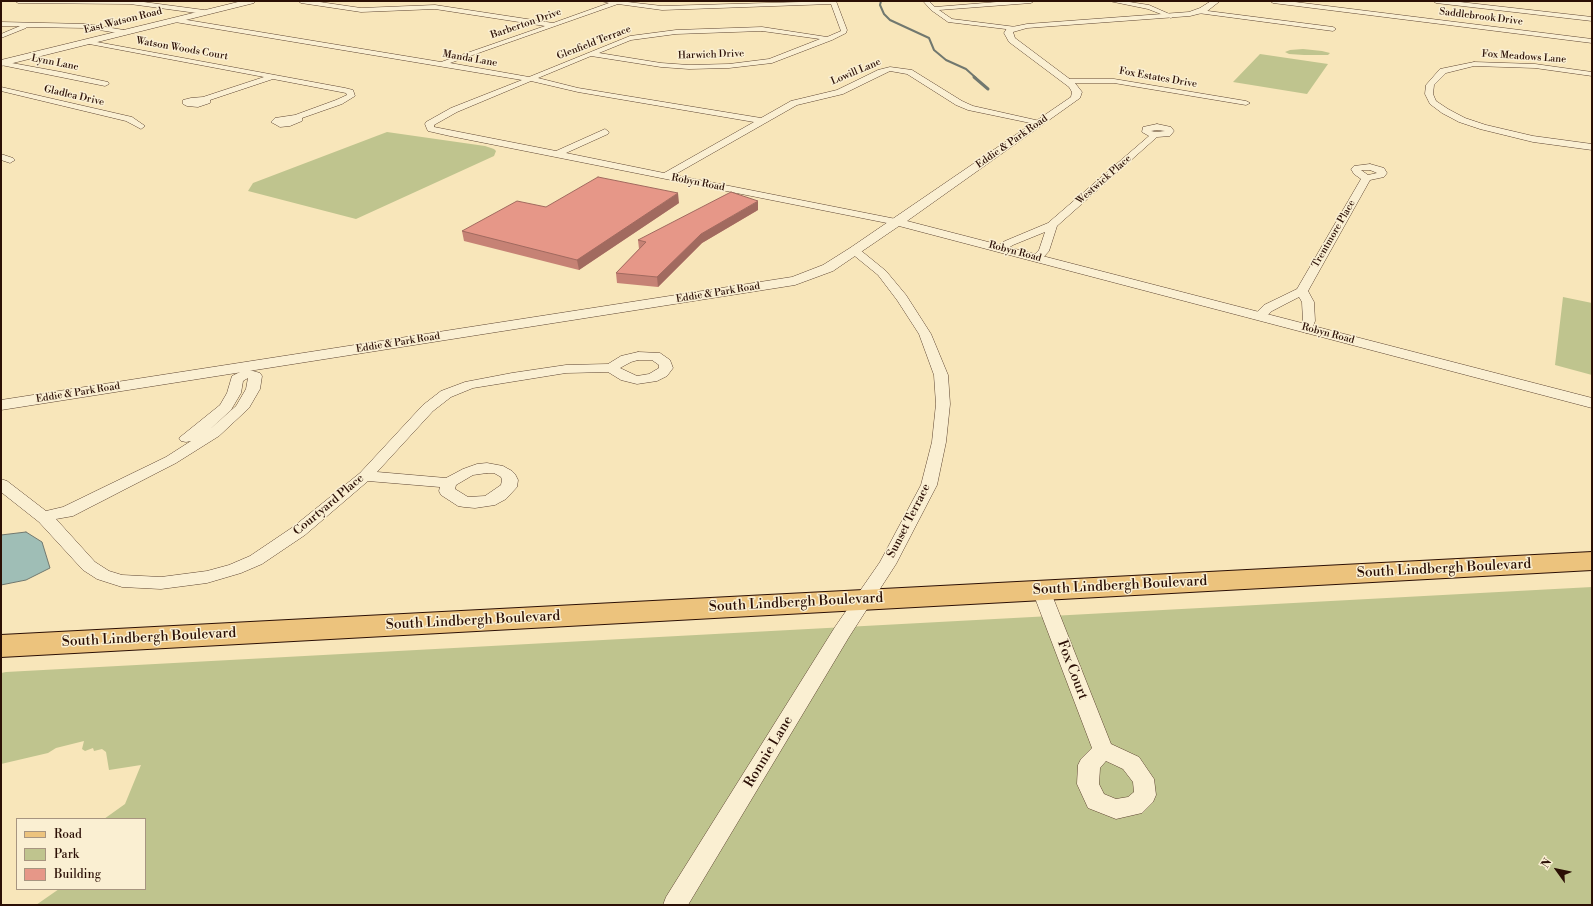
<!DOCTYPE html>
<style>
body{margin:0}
#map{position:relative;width:1593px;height:906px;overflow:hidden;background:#f8e6ba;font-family:"Libre Bodoni",serif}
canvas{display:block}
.frame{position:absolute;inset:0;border:2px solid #2b0f05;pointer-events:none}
.legend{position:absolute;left:16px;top:818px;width:130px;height:72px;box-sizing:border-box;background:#faefd2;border:1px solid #a79580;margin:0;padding:5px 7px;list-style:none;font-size:12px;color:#2b0f05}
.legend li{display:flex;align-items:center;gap:8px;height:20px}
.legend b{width:20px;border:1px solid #a79580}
.north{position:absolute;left:1537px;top:850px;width:40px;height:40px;-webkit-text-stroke:3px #faefd2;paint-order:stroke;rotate:303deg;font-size:11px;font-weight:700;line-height:16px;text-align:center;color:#2b0f05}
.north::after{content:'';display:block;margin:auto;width:14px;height:18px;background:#2b0f05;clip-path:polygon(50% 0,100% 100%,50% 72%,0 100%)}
</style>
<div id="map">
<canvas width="1593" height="906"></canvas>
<div class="frame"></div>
<ul class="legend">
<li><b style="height:5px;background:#ecc37d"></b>Road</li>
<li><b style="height:11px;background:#bfc48e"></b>Park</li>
<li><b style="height:11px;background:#e69788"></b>Building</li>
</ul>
<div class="north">N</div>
</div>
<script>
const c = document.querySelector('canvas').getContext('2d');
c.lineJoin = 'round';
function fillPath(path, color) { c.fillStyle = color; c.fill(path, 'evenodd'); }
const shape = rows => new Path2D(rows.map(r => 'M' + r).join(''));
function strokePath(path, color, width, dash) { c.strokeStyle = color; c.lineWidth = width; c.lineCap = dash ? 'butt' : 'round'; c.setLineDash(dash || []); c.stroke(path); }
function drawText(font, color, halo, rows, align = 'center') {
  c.font = font + ' "Libre Bodoni",serif'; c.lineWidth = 3; c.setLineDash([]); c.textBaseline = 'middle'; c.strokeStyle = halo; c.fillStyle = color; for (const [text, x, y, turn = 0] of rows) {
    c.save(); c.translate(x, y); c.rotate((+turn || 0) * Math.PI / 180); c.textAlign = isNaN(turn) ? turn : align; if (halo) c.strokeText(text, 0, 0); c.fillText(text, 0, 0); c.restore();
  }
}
fillPath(shape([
 [1303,49,1322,51,1330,53,1328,55,1304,55,1289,54,1285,52,1290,50],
 [1260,54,1328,64,1307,94,1233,82],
 [387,132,485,146,494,149,496,151,494,156,356,219,248,191,253,183],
 [1563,297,1592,303,1592,375,1555,365],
 [1592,587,1592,905,36,905,59,889,145,889,145,819,104,819,125,804,141,765,109,770,106,752,102,749,94,751,93,748,85,751,82,749,84,741,56,748,48,753,1,764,1,673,6,672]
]), '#bfc48e');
const water = shape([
 [26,532,42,542,50,568,26,580,1,585,1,535,26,532]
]);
fillPath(water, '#9fbeb6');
strokePath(water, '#71786f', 1);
strokePath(shape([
 [881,1,880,5,884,14,890,20,929,38,934,50,946,60,966,69,976,78]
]), '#71786f', 2);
strokePath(shape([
 [974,77,988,89]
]), '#71786f', 3);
const minor = shape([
 [15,1,136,1,204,10,207,12,204,14,130,4,18,3,15,1],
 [298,1,313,1,361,8,435,5,553,23,609,3,601,1,619,1,662,6,836,1,847,30,846,33,832,40,772,63,729,68,689,69,661,67,591,56,538,78,578,88,761,118,791,101,837,90,878,70,890,67,912,70,962,101,973,106,1040,121,1044,123,1040,125,968,110,956,105,907,74,890,71,843,94,797,105,674,175,901,220,902,222,901,224,897,225,450,136,428,131,427,129,425,124,426,122,451,108,522,80,175,22,172,20,175,18,441,62,545,26,435,9,361,12,301,3,298,1],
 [618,4,662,10,831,4,841,31,827,37,762,27,676,30,630,36,529,77,450,63,618,4],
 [762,31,820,39,769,59,729,64,689,65,661,63,599,53,631,40,676,34,762,31],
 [531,81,578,92,754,122,664,173,566,153,608,134,609,132,605,129,556,151,434,127,434,125,457,112,531,81],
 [923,1,929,1,935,7,1009,1,1034,1,1031,3,939,10,952,19,1016,27,1016,29,1014,30,948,22,931,10,923,1],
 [1109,1,1123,1,1149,5,1174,16,1171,18,1148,9,1109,1],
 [1270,1,1287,1,1592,39,1592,43,1273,3,1270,1],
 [1433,1,1451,1,1592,17,1592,21,1436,3,1433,1],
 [1200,10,1333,27,1336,29,1333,31,1198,13,1197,12,1200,10],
 [1,22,87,24,124,30,127,32,124,34,87,28,27,27,26,28,1,38,1,34,20,26,1,26,1,22],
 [86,40,345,88,353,90,355,96,342,104,302,118,302,121,290,126,280,127,271,122,275,118,295,115,336,100,347,95,346,93,273,79,210,100,210,103,198,107,187,106,183,104,183,100,191,98,203,97,264,77,84,43,83,42,86,40],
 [1,61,61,72,108,82,109,84,105,86,1,65,1,61],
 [1474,62,1535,64,1592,72,1592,76,1535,68,1474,66,1446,73,1434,85,1433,94,1436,101,1448,109,1465,118,1486,125,1533,136,1592,144,1592,150,1533,142,1480,129,1459,122,1442,113,1430,104,1425,94,1426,85,1440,69,1474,62],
 [1064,79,1114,79,1246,101,1250,103,1246,105,1114,83,1067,83,1063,81,1064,79],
 [1,87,132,117,145,126,141,129,126,121,1,91,1,87],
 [1157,124,1171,127,1174,131,1170,136,1157,137,1057,226,1049,251,1041,260,1033,260,1031,258,1039,250,1045,232,1013,245,1005,250,997,250,996,248,997,246,1005,241,1048,223,1149,136,1142,132,1143,127,1157,124],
 [1157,130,1165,131,1156,132,1151,131,1157,130],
 [1,154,13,158,15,160,10,163,1,160,1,154],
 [1370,164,1384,168,1387,173,1384,177,1370,180,1308,291,1314,302,1315,321,1311,332,1307,333,1303,332,1301,329,1303,321,1302,302,1299,297,1272,311,1263,319,1255,319,1253,316,1264,305,1297,289,1361,179,1354,174,1351,169,1354,166,1370,164],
 [1370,170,1377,173,1368,175,1361,170,1370,170],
 [855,248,859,249,886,271,906,295,931,334,948,375,950,404,946,442,937,485,896,564,849,637,688,905,663,905,666,897,835,627,880,562,921,485,932,442,936,404,934,375,919,334,897,300,878,275,851,253,850,251,855,248],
 [638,352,660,353,670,360,673,368,667,376,657,381,637,384,621,380,608,372,566,373,473,388,451,397,433,411,377,472,446,478,463,469,477,464,487,463,503,466,512,471,515,474,518,480,517,487,506,499,495,505,475,508,464,507,458,506,441,495,439,491,440,487,368,481,305,535,262,564,241,573,207,583,161,589,122,587,97,579,83,570,39,522,1,492,1,479,7,481,46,511,63,507,166,457,191,441,186,442,181,441,179,438,220,405,227,393,232,376,246,369,260,373,262,376,260,389,249,408,219,436,176,463,73,516,56,519,95,562,109,571,122,575,161,577,207,571,229,565,250,556,293,527,360,473,423,405,441,391,465,382,512,373,566,365,608,364,621,356,638,352],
 [638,360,652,360,659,365,659,368,649,374,637,376,620,368,631,362,638,360],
 [248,378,246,389,236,406,208,431,231,410,241,393,243,381,248,378],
 [487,473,494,473,501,477,502,480,501,485,485,496,468,497,455,489,456,485,473,475,487,473],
 [1041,584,1047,586,1050,590,1111,744,1139,757,1154,779,1156,795,1153,802,1142,813,1116,819,1088,808,1077,784,1078,765,1081,759,1092,748,1032,590,1035,586,1041,584],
 [1106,761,1123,769,1133,782,1134,792,1128,797,1116,799,1104,794,1099,784,1100,768,1106,761]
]);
const tertiary = shape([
 [242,1,255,1,254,3,1,66,1,60,242,1],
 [1211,1,1220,1,1206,12,1190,16,1027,28,1013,32,1015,38,1075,83,1082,92,1080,98,907,221,1592,398,1592,408,899,226,833,271,795,285,1,410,1,400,792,277,823,265,850,248,1071,97,1072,92,1069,87,1009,42,1004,33,1007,28,1027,24,1189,12,1200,8,1211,1]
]);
const primary = shape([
 [1592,552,1592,570,1,657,1,635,1592,552]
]);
strokePath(minor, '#5e4532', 1);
strokePath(tertiary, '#5e4532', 1);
strokePath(primary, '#2b0f05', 2);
fillPath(minor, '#faefd2');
fillPath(tertiary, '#faefd2');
fillPath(primary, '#ecc37d');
fillPath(shape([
 [679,203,579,270,464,241,462,231],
 [758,210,702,243,658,287,617,283,616,273,639,249,638,240]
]), '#c68275');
fillPath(shape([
 [678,193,679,203,579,270,577,260],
 [758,201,758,210,702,243,658,287,657,277,701,234]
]), '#a16a5f');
const building = shape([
 [598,177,678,193,577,260,462,231,517,201,546,207,598,177],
 [731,192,758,201,701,234,657,277,616,273,646,242,638,240,731,192]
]);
fillPath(building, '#e69788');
strokePath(building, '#a16a5f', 1);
drawText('10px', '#2b0f05', '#faefd2', [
 ["Saddlebrook Drive",1481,17,7],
 ["East Watson Road",123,21,-14],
 ["Barberton Drive",526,24,-19],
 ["Glenfield Terrace",594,43,-21],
 ["Watson Woods Court",182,49,10],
 ["Harwich Drive",711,55,-2],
 ["Fox Meadows Lane",1524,57,4],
 ["Manda Lane",470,59,10],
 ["Lynn Lane",55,63,11],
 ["Lowill Lane",856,72,-23],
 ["Fox Estates Drive",1158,78,10],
 ["Gladlea Drive",74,96,13],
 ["Eddie & Park Road",1012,142,-35],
 ["Westwick Place",1104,180,-41],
 ["Robyn Road",698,183,11],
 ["Trentmore Place",1334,234,-60],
 ["Robyn Road",1015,252,15],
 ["Eddie & Park Road",718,293,-9],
 ["Robyn Road",1328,334,15],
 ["Eddie & Park Road",398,343,-9],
 ["Eddie & Park Road",78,393,-9]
]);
drawText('12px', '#2b0f05', '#faefd2', [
 ["Courtyard Place",329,505,-40],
 ["Sunset Terrace",909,521,-63]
]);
drawText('14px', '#2b0f05', '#faefd2', [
 ["South Lindbergh Boulevard",1444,569,-3],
 ["South Lindbergh Boulevard",1120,586,-3],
 ["South Lindbergh Boulevard",796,603,-3],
 ["South Lindbergh Boulevard",473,621,-3],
 ["South Lindbergh Boulevard",149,638,-3],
 ["Fox Court",1072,670,69],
 ["Ronnie Lane",769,752,-59]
]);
</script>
